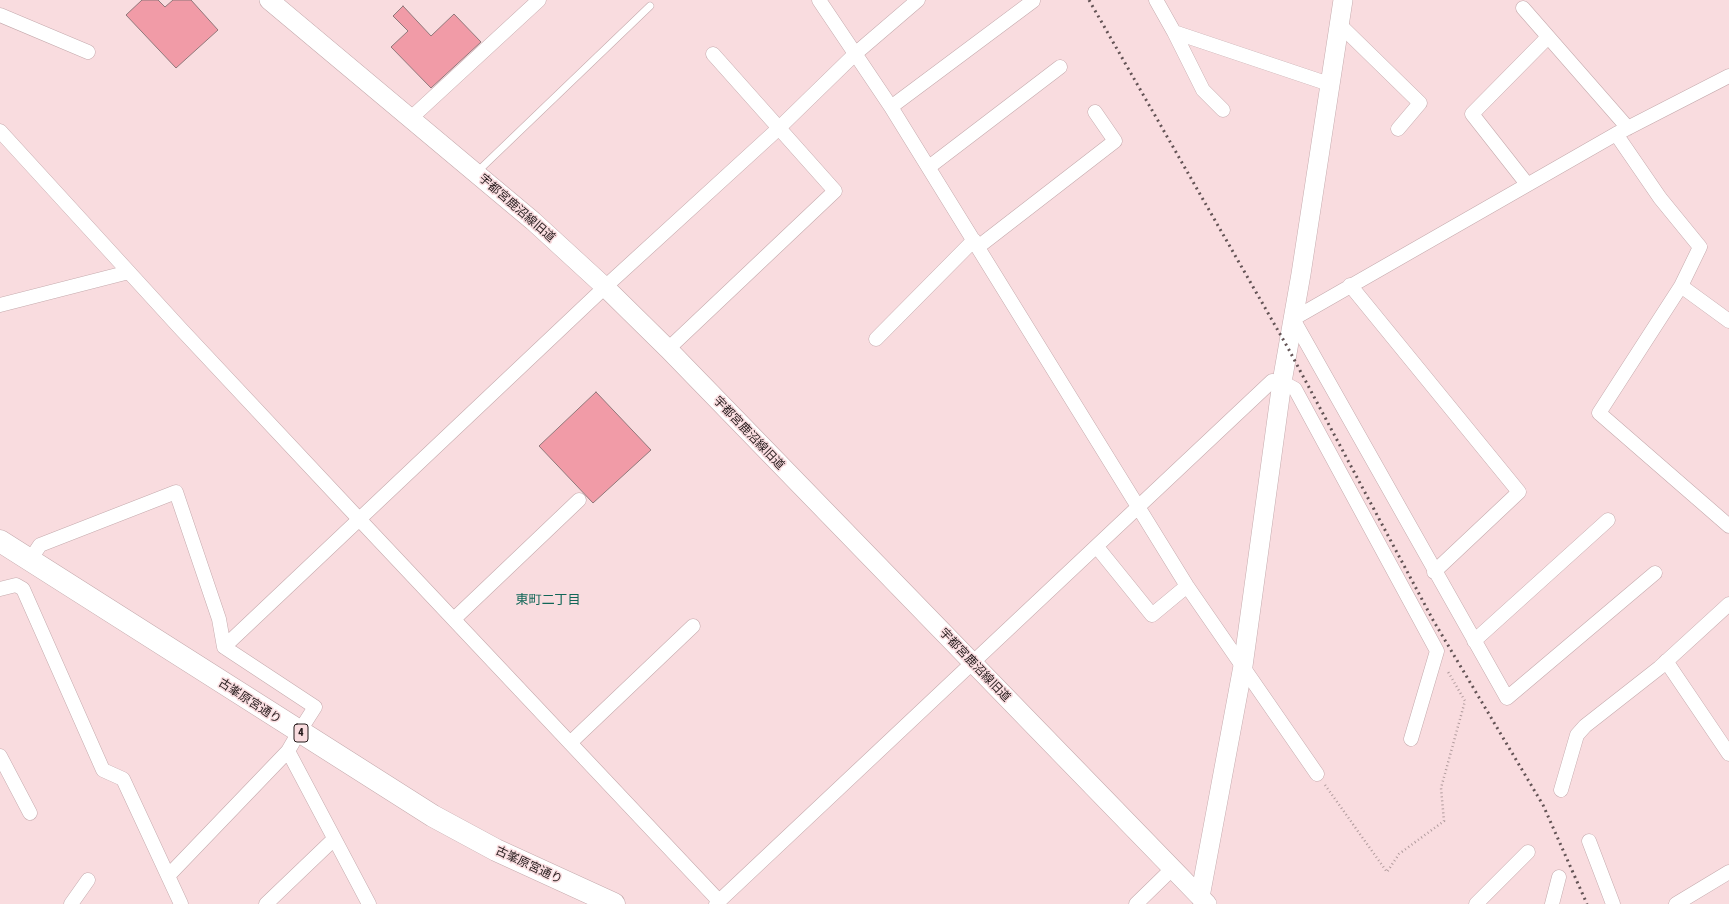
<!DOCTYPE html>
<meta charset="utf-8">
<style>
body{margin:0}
canvas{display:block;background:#f9dcdf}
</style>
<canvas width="1729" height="904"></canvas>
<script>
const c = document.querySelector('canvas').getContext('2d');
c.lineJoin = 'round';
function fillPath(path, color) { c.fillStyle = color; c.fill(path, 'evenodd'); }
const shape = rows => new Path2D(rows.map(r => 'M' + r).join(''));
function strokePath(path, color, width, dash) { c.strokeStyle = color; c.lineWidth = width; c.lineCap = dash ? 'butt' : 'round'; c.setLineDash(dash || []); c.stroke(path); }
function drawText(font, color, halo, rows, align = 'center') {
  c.font = font + ' "Asap Condensed","Noto Sans JP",sans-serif'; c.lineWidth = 3; c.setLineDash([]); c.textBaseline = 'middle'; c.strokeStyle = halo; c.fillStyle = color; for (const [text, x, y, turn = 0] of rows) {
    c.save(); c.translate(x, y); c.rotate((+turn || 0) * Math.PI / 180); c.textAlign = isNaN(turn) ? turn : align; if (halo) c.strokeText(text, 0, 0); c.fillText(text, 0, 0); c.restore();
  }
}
const building = shape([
 [142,0,158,0,165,7,173,0,191,0,218,30,176,68,126,15,142,0],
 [403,6,431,36,454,14,481,42,431,88,391,47,408,31,393,16,403,6],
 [596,392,651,450,593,503,539,446,596,392]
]);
fillPath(building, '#f19ba7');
strokePath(building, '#90777a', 1);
const lane = shape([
 [476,173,650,6]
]);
const street = shape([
 [819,0,891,107,1187,586,1317,774],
 [1156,0,1174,32,1329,84],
 [1523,8,1628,128],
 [0,15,88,52],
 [1339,24,1420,103,1398,129],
 [1174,32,1203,90,1223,110],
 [891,107,1033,1,1032,0],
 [411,118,539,0],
 [0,131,180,328,359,519,719,901],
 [1616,134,1660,198,1700,247,1681,286,1729,321],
 [929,167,1060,67],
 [1527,184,1472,114,1548,37],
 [978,247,1115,141,1095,112],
 [1350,285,1519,492,1434,572],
 [1681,286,1599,413,1729,526],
 [0,305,129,272],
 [876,339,974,240],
 [668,349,835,191,713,54],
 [1097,547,1152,615,1187,586],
 [30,560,40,545,176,492,219,619,224,647,315,707,299,732,288,751,369,904],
 [1655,573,1507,698,1293,319,1616,134,1729,76],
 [0,589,16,585,23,589,103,770,123,779,181,904],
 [454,619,579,500],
 [1474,641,1608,520],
 [224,647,605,287,779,128,855,54,918,0],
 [1666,661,1729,754],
 [570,743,693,626],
 [0,756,30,813],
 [1561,790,1577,735,1585,726,1659,668,1729,604],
 [1589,841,1613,904],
 [168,876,288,751],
 [71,904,88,880],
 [266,904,334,839],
 [716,904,1272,381,1282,382,1295,389,1437,651,1411,739],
 [1136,904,1173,868],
 [1476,904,1528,852],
 [1552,904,1559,877],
 [1676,904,1729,872]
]);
const secondary = shape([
 [269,0,533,221,605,287,668,349,1207,904],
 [1200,897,1243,666,1282,382,1301,274,1343,0]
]);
const primary = shape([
 [0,541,433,816,496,850,614,904]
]);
strokePath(lane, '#c5aaad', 8);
strokePath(street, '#c5aaad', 15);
strokePath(secondary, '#c5aaad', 20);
strokePath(primary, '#c5aaad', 23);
strokePath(shape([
 [1325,785,1387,872,1399,854,1444,821,1441,788,1465,701,1447,670]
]), '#b19b9d', 2.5, [1, 3]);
strokePath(lane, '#fff', 7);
strokePath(street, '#fff', 14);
strokePath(secondary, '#fff', 19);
strokePath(primary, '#fff', 22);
strokePath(shape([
 [1089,0,1288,348,1433,620,1543,805,1587,904]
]), '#635355', 3, [2, 4]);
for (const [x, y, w] of [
 [301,733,14]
]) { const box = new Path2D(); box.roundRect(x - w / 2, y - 9, w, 18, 3); c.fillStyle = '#f9dcdf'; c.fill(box); strokePath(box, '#241a1b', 1); }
drawText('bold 11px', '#241a1b', null, [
 ["4",301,733]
]);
drawText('12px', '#241a1b', '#f9dcdf', [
 ["宇都宮鹿沼線旧道",517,208,41],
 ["宇都宮鹿沼線旧道",749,433,46],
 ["宇都宮鹿沼線旧道",975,665,46],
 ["古峯原宮通り",250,701,33],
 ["古峯原宮通り",529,865,25]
]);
drawText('13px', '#116657', '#f9dcdf', [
 ["東町二丁目",548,600]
]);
</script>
